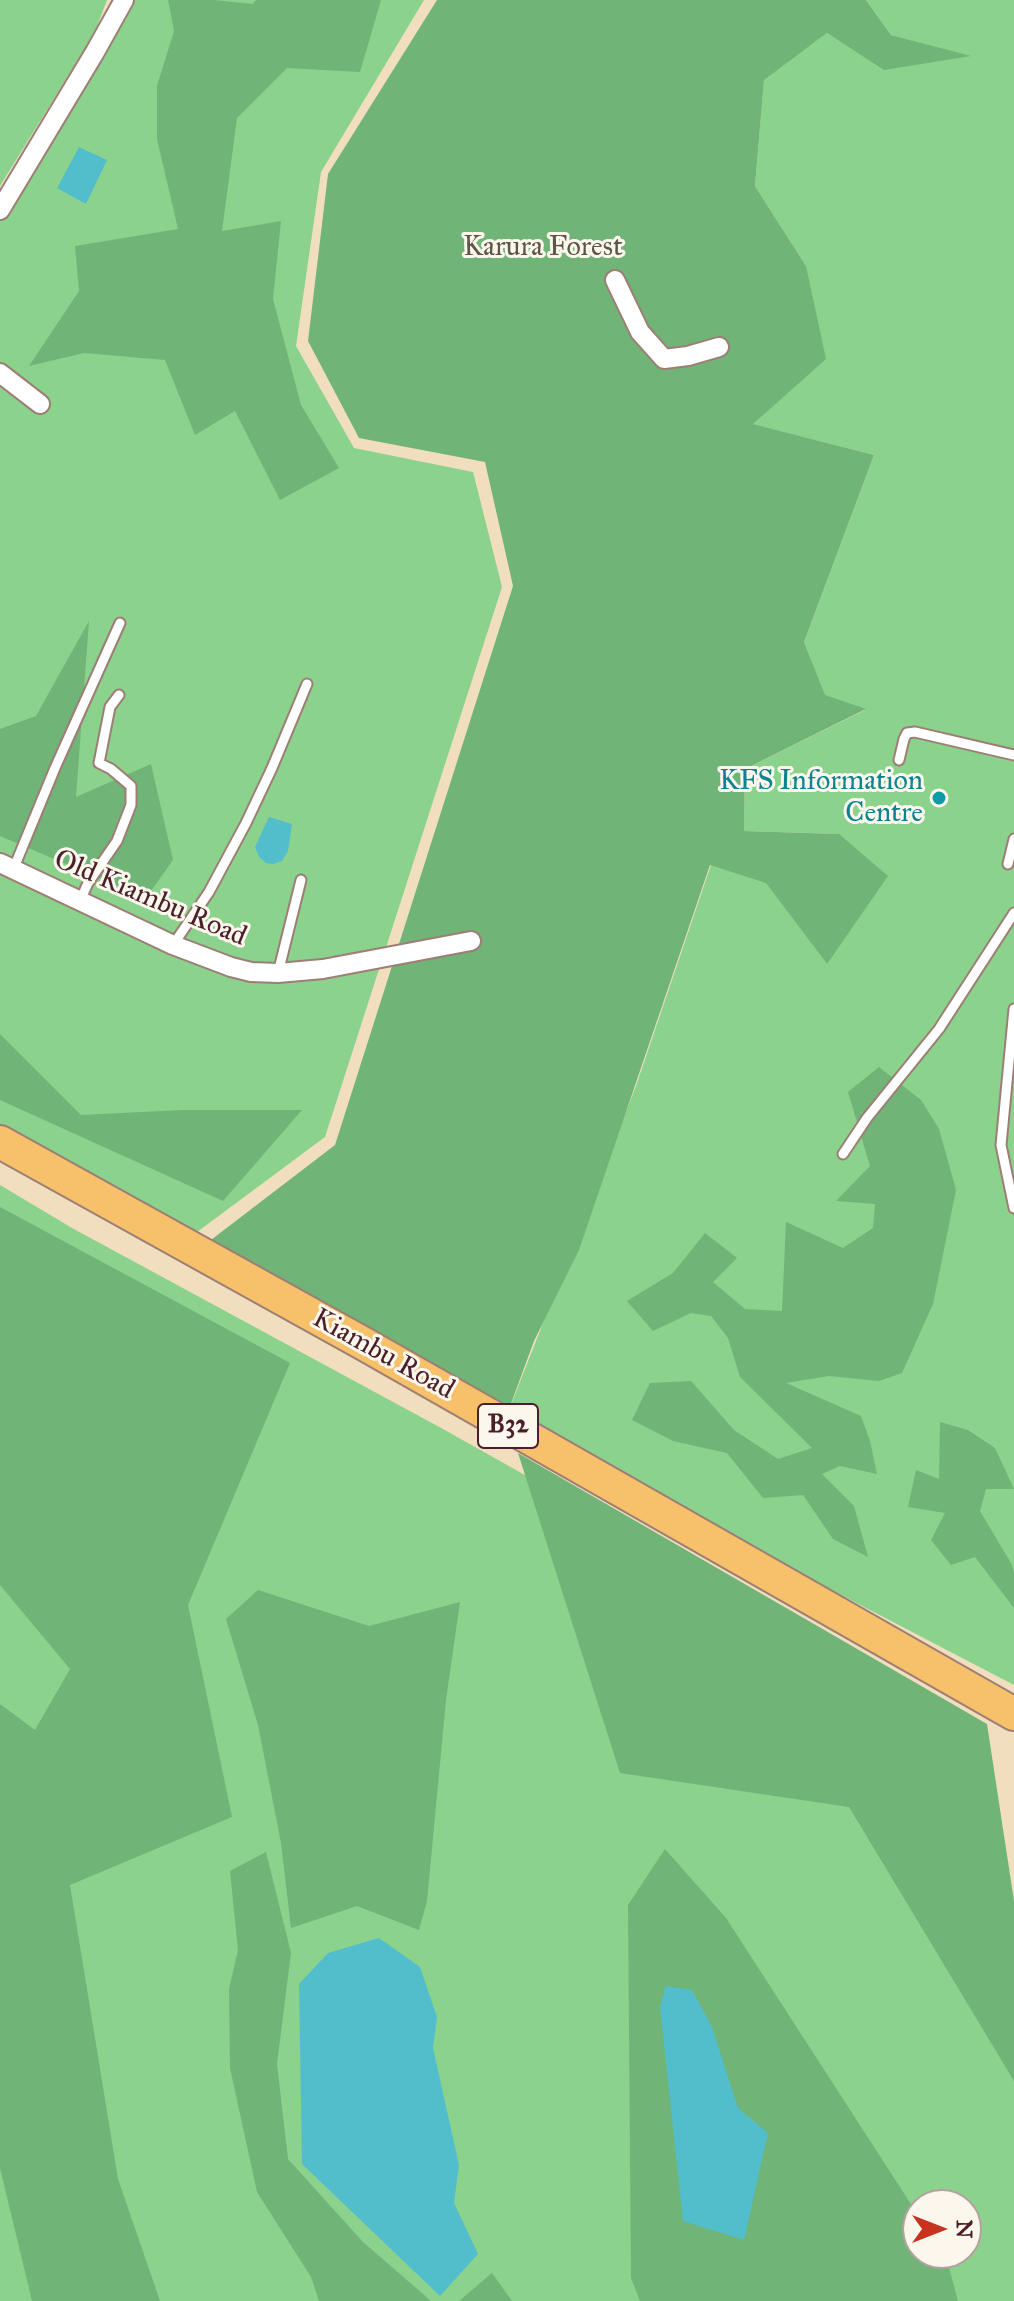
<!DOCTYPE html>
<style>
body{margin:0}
#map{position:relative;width:1014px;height:2301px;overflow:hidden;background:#f0debf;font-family:"IM FELL Great Primer",serif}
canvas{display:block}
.north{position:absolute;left:902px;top:2189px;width:80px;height:80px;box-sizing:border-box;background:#fbf7ec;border:2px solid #b4a19f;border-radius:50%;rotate:90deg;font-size:22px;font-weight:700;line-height:32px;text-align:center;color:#4a1f2b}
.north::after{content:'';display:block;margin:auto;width:28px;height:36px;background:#c8321e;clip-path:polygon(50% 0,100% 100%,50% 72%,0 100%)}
</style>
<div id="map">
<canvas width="1014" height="2301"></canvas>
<div class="north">N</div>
</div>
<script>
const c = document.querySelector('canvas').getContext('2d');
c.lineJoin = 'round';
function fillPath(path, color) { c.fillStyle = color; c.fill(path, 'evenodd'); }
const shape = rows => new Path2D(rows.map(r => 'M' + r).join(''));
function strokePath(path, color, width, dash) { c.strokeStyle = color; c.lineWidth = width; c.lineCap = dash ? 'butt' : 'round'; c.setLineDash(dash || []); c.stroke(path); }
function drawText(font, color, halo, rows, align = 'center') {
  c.font = font + ' "IM FELL Great Primer",serif'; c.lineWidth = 6; c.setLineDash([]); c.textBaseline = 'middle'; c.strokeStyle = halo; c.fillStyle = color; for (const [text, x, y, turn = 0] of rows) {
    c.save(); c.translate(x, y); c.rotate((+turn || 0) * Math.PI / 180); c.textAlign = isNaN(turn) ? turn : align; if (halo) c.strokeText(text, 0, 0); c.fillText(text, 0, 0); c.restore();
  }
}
fillPath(shape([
 [0,0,107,0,95,32,0,186],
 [116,0,424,0,321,172,296,346,354,448,473,472,502,587,325,1137,193,1235,0,1127,0,195],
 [866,0,1014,0,1014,1685,505,1420,636,1086,711,865,766,882,827,964,839,834,744,831,745,769,865,710,825,696,804,642,874,455,752,424,806,266,755,186,764,79,827,33,884,69,968,56,891,35],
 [0,1185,72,1228,443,1429,970,1725,1014,1904,1014,2301,0,2301],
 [918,2205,966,2205,966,2253,918,2253]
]), '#8bd28d');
fillPath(shape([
 [168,0,214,0,253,4,256,0,381,0,360,72,287,68,237,118,222,231,281,221,273,299,301,405,339,468,280,500,235,411,195,435,165,360,84,353,29,366,79,291,75,246,178,229,157,139,157,86,174,31],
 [437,0,866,0,891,35,971,56,884,70,827,33,764,80,755,186,806,266,826,359,753,424,874,455,804,642,825,695,866,709,745,769,744,831,839,834,888,876,827,964,766,883,710,865,579,1250,534,1341,505,1420,190,1256,335,1145,513,586,485,462,359,438,308,341,328,174],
 [89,621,76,797,151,764,173,860,146,898,0,836,0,729,36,716],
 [0,1034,81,1115,182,1110,302,1110,223,1201,0,1100],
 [879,1067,921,1100,939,1129,956,1190,933,1304,902,1373,879,1381,829,1376,786,1383,861,1416,870,1441,877,1474,840,1466,822,1474,854,1506,868,1557,833,1539,803,1495,763,1498,727,1453,673,1441,632,1420,650,1383,691,1381,734,1430,778,1459,812,1448,740,1377,728,1338,711,1316,691,1313,653,1331,627,1301,673,1273,705,1233,737,1258,713,1282,745,1309,782,1311,786,1222,843,1248,873,1228,875,1204,836,1201,870,1166,848,1092],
 [0,1207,290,1363,188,1605,232,1817,70,1885,118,2179,160,2301,32,2301,0,2168,0,1704,35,1730,70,1669,0,1585],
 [940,1422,968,1430,995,1448,1014,1489,986,1489,980,1511,1012,1565,1014,1573,1014,1608,975,1557,951,1565,931,1540,945,1513,908,1507,916,1470,939,1479],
 [518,1453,987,1724,1014,1901,1014,2081,849,1807,620,1773],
 [258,1590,369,1626,460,1602,446,1700,427,1901,419,1930,357,1906,291,1928,281,1843,258,1725,226,1619],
 [665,1849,726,1918,918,2215,918,2253,943,2253,947,2260,958,2301,640,2301,631,2278,628,1905],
 [266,1852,291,1953,277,2064,288,2159,362,2241,431,2301,319,2301,311,2277,257,2192,230,2068,229,1989,238,1950,230,1871],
 [492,2273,512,2301,459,2301]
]), '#70b478');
fillPath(shape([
 [79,147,107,160,86,204,57,188],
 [269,817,292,824,288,851,282,861,273,864,266,863,259,857,255,847],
 [379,1938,420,1967,437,2017,433,2048,459,2165,454,2203,478,2254,440,2296,302,2164,299,1984,328,1953],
 [666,1986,692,1990,712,2027,738,2108,768,2133,744,2240,683,2221,660,2007]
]), '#52becc');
const service = shape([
 [899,760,904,739,907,733,915,732,1014,755],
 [1008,864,1014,839],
 [13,870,55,768,120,623],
 [80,901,88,883,117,841,131,805,131,786,111,769,99,763,110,707,119,695],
 [173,945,209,892,246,823,272,768,307,684],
 [278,973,301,880],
 [1014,1009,1001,1145,1014,1208],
 [843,1154,867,1118,939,1029,1014,913]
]);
const minor = shape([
 [0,210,95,52,124,0],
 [615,280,640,332,664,359,688,356,719,347],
 [0,373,40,404],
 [0,863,173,945,231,967,251,972,278,973,323,969,471,941]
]);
const trunk = shape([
 [0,1142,366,1345,1014,1714]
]);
strokePath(service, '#9d7e75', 13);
strokePath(minor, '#9d7e75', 22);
strokePath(trunk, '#9d7e75', 36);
strokePath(service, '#fff', 9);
strokePath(minor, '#fff', 18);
strokePath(trunk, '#f7c06b', 32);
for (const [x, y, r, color] of [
 [939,798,8,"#0f9aa8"]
]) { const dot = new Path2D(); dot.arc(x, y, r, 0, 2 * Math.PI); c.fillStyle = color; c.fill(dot); strokePath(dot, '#fbf7ec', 3); }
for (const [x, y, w] of [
 [508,1426,60]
]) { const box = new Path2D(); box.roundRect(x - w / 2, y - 22, w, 44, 6); c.fillStyle = '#fbf7ec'; c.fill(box); strokePath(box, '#4a1f2b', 2); }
drawText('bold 26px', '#4a1f2b', null, [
 ["B32",508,1426]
]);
drawText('28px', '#5e5548', '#fbf7ec', [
 ["Karura Forest",543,248]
]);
drawText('28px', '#0d838f', '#fbf7ec', [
 ["KFS Information",923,782],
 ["Centre",923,814]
], 'right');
drawText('28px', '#4a1f2b', '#fbf7ec', [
 ["Old Kiambu Road",150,899,23],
 ["Kiambu Road",383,1355,29]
]);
</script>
